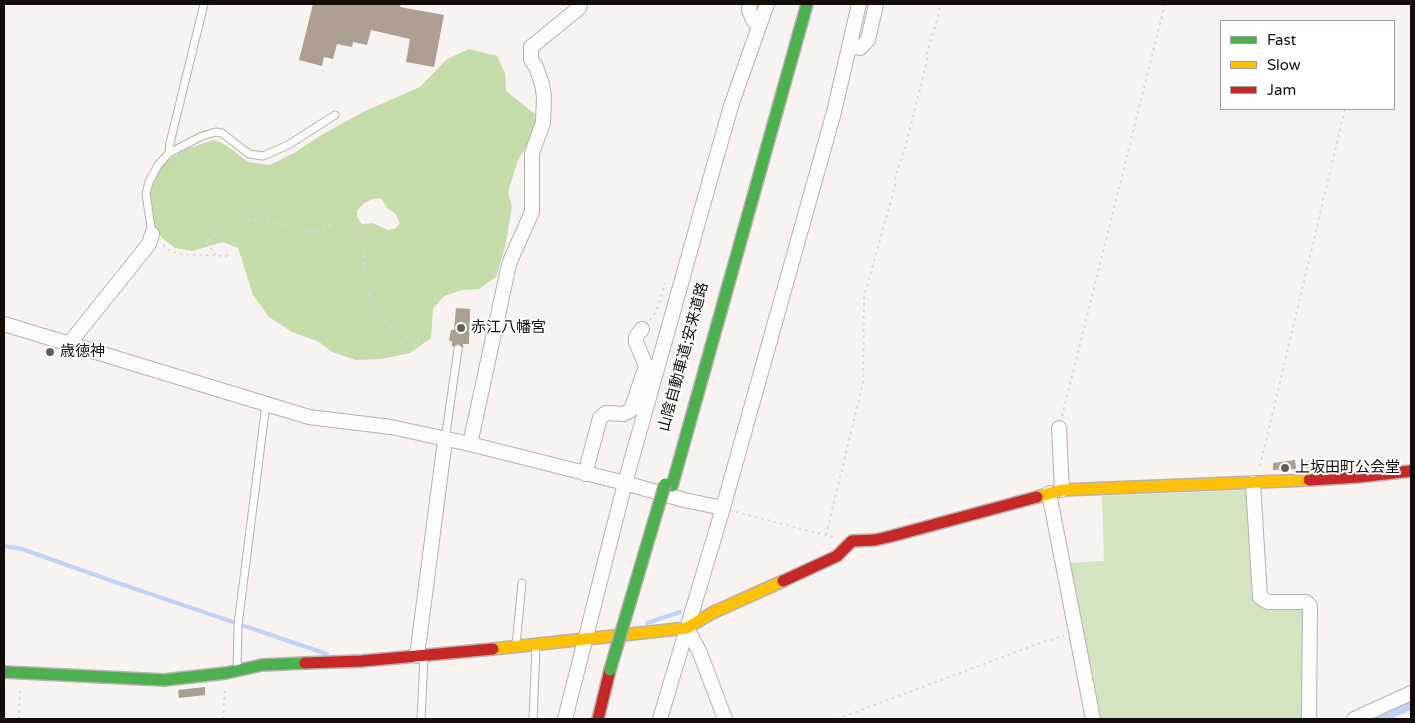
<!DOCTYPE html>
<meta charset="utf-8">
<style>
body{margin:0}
#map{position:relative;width:1415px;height:723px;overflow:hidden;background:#f8f2f0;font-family:"Varela Round",sans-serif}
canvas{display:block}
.frame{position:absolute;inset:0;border:5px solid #150d09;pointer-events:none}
.legend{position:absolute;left:1220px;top:20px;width:175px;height:90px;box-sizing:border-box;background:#fff;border:1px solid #a19e9d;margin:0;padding:6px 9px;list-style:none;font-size:15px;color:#150d09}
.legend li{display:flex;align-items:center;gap:10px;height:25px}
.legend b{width:25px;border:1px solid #a19e9d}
</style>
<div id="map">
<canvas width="1415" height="723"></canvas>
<div class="frame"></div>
<ul class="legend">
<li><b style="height:6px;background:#4caf50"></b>Fast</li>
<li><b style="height:6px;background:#ffc107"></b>Slow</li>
<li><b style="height:6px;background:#c62828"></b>Jam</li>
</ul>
</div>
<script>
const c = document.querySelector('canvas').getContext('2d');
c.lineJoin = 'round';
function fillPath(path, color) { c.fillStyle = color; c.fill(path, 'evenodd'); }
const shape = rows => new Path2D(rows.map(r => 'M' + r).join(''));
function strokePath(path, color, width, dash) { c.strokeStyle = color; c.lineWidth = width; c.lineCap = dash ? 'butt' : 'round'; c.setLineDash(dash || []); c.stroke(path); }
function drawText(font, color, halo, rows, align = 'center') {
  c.font = font + ' "Varela Round","Noto Sans JP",sans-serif'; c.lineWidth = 4; c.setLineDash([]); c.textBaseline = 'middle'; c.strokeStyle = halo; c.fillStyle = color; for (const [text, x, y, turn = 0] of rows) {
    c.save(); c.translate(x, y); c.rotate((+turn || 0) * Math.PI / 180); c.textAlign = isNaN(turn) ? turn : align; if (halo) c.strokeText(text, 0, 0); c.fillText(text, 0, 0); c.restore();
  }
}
fillPath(shape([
 [1336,460,1338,473,1301,476,1300,461],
 [1251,490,1255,596,1302,604,1307,610,1305,719,1098,719,1067,563,1104,561,1102,496]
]), '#d4e3c2');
fillPath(shape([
 [469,49,497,56,505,73,506,91,536,115,534,135,518,160,512,179,508,192,512,207,505,247,496,277,479,289,462,290,444,296,433,309,431,338,410,353,381,359,356,360,332,352,319,342,292,332,269,317,253,295,238,248,223,242,192,251,175,248,162,238,156,230,152,213,150,194,155,178,165,162,186,149,214,140,226,145,248,162,270,165,294,153,323,134,363,112,420,87,447,59],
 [375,198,382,199,387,208,395,213,400,223,396,228,388,230,373,223,362,224,357,217,357,211,364,203]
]), '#c4dcaa');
fillPath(shape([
 [1411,701,1411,710,1391,719,1371,719]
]), '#c0d3f6');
strokePath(shape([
 [4,546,22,549,118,583,327,654],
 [647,623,680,612]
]), '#c0d3f6', 4);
fillPath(shape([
 [313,4,401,4,400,7,444,15,434,67,406,62,410,39,371,30,367,45,353,42,352,47,337,44,333,59,324,57,322,66,299,60],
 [456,308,470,309,469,344,463,344,463,348,458,344,452,347,452,341,449,341,451,330,454,330],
 [1295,460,1296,469,1273,470,1273,463],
 [205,687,205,695,179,698,178,690]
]), '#ac9e91');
const lane = shape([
 [169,153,202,136,216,132,222,133,249,154,263,156,288,145,335,115],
 [152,234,146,194,149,182,158,165,169,153,170,143,204,4],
 [445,440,458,349],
 [516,645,522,583],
 [237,669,238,625,266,404],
 [421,719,424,657],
 [533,719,536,647]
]);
const street = shape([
 [750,4,749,10,753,20,758,25],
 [851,46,860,48,868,40,876,4],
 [4,324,309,417,391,427,470,444,625,483,684,500,723,508],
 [642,329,636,337,636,342,646,366],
 [68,345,149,244,152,234],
 [1059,428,1062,490],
 [470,444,508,269,511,259,532,212,532,153,543,123,544,96,542,84,536,67,531,60,531,47,579,8,580,4],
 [585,474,600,418,606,413,624,414,631,410,646,366,657,369],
 [1253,483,1260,597,1268,602,1306,602,1310,606,1309,719],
 [1049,493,1093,719],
 [687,628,700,653,725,719],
 [417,656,445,440],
 [565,719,625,483,715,162,732,103,767,4],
 [660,719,723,508,834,112,859,4],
 [1354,719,1411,693]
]);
const fast = shape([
 [672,486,807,4],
 [4,672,164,680,226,673,262,665,305,663]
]);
const slow = shape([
 [1037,497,1062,490,1309,480],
 [493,649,687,628,712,613,783,581]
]);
const jam = shape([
 [1309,480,1358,477,1411,471],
 [783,581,837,556,852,541,875,540,892,536,1037,497],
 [305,663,362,661,493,649],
 [598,719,610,670]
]);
strokePath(lane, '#b8b1ae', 9);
strokePath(street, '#b8b1ae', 16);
strokePath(fast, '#b8b1ae', 14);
strokePath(slow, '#b8b1ae', 14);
strokePath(jam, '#b8b1ae', 14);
strokePath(shape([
 [163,245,169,250,179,254,230,256],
 [216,255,206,242,234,220,252,219,277,223,309,232,320,231,337,221,350,224,359,235,363,246,366,286,371,302,388,324,402,330,410,342,416,346,420,337],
 [650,320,657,310,665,283],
 [1062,416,1165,4],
 [1260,466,1345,109],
 [736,512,833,537],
 [826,535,863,383,864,297,895,186,895,177,904,152,927,61,927,53,938,16,940,4],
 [19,719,20,689],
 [223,719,225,689],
 [837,719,1043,642,1064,636]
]), '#d9d7d6', 2, [2.5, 4]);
strokePath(lane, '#fefdfd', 7);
strokePath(street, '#fefdfd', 14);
strokePath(fast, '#4caf50', 11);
strokePath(slow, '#ffc107', 11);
strokePath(jam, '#c62828', 11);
const fastBridge = shape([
 [610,670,665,484]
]);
strokePath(fastBridge, '#abafa0', 14, []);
strokePath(fastBridge, '#4caf50', 11);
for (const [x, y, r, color] of [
 [461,328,5,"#645d5a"],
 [50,352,5,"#645d5a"],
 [1285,468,5,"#645d5a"]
]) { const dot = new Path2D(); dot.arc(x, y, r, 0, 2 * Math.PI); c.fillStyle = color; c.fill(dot); strokePath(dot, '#fff', 2); }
drawText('15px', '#150d09', '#fff', [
 ["赤江八幡宮",471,328],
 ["歳徳神",60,352],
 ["上坂田町公会堂",1295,468]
], 'left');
drawText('15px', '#150d09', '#fff', [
 ["山陰自動車道;安来道路",684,357,-75]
]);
</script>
